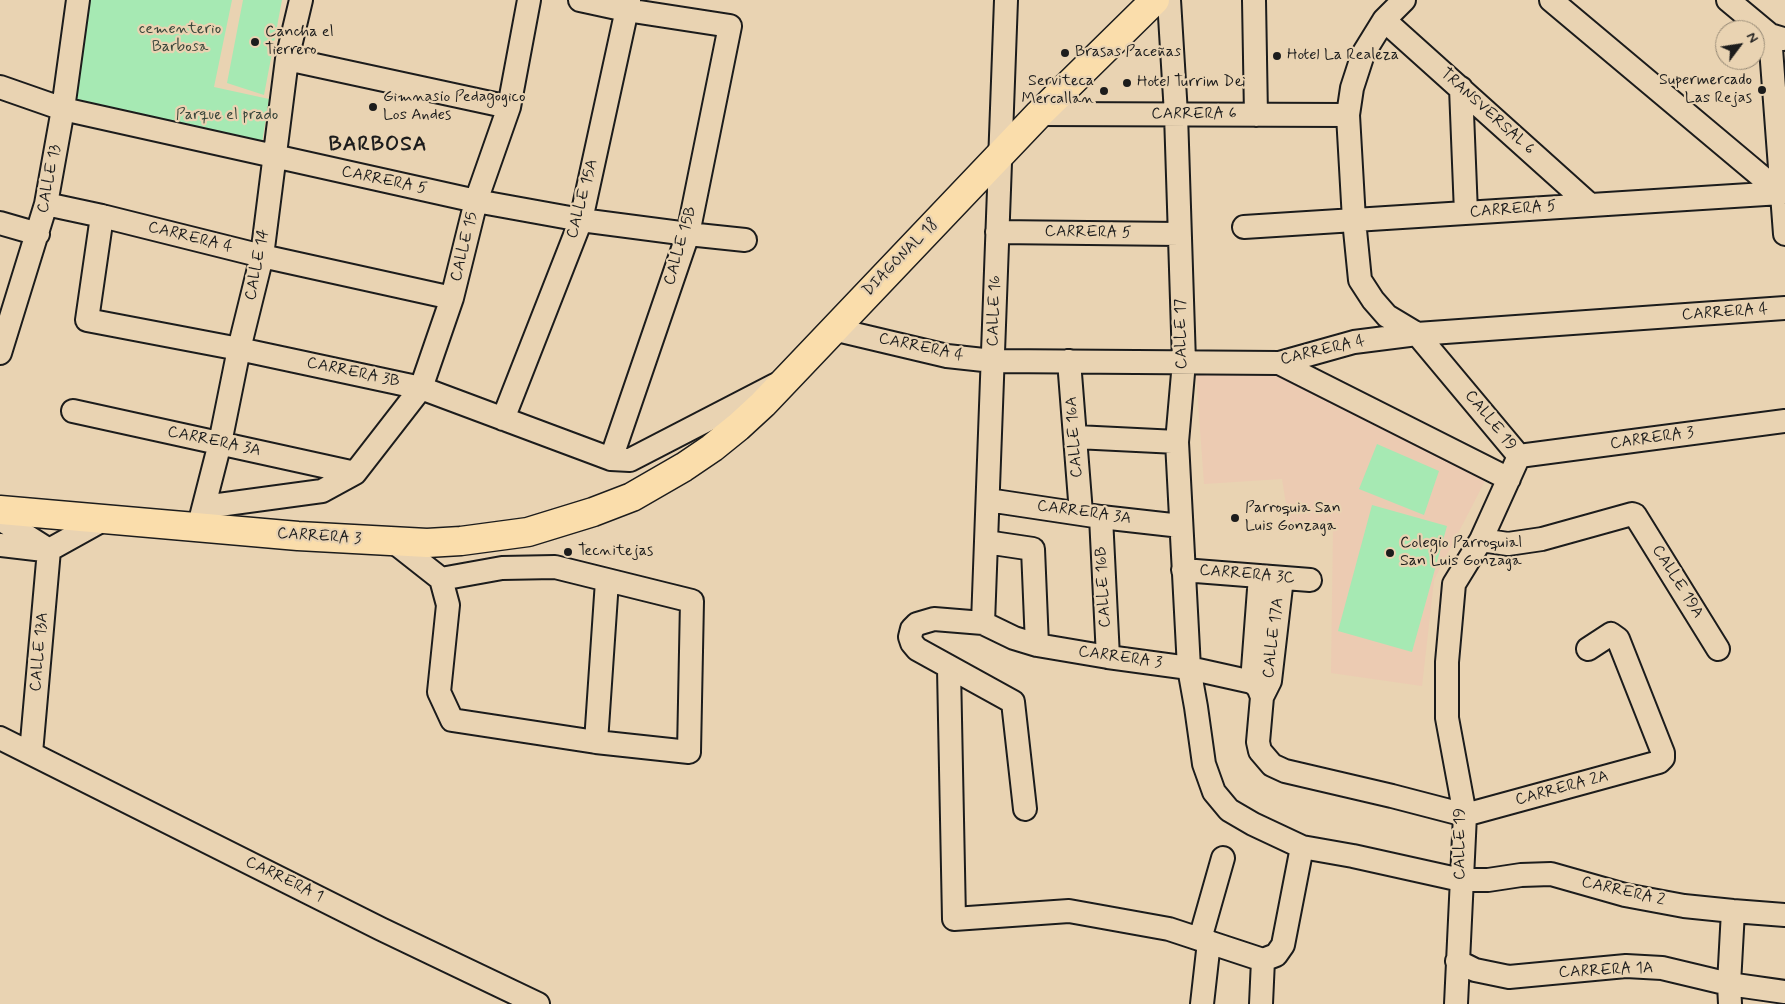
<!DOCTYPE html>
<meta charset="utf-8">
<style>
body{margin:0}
#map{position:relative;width:1785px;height:1004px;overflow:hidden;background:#e9d3b2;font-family:Mynerve,sans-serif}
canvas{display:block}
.north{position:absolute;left:1715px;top:20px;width:50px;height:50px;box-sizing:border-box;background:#e9d3b2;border:1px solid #978a76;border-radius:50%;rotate:59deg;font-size:14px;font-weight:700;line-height:20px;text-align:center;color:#1c1c1c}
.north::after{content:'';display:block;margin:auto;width:18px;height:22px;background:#1c1c1c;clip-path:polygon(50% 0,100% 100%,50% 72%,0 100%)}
</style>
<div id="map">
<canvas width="1785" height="1004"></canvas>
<div class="north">N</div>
</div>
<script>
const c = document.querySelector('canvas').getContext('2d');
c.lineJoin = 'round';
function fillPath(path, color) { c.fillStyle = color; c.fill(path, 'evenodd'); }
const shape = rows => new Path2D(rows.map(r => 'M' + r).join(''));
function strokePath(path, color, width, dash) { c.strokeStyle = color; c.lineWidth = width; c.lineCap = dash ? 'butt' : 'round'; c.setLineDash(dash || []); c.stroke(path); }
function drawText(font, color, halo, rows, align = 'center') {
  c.font = font + ' Mynerve,sans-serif'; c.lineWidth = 4.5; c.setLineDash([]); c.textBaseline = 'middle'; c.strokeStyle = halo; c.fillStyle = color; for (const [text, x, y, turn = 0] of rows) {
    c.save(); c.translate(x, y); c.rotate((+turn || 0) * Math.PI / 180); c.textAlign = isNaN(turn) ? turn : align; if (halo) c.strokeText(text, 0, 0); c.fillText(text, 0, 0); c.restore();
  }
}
fillPath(shape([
 [1282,373,1486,479,1434,580,1422,686,1331,673,1333,527,1289,523,1282,479,1204,484,1196,375]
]), '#eccbb2');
fillPath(shape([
 [83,0,232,0,214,87,269,99,261,149,69,105],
 [243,0,282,0,264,95,227,83],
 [1377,444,1439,471,1424,515,1359,489],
 [1372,505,1447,526,1412,652,1338,631]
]), '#a6e9b3');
const minor = shape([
 [580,0,626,10,730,26,688,234,611,459],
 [1169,0,1176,114,1184,362,1177,442,1189,668,1196,707,1204,764,1214,792,1229,810,1253,824,1302,847,1353,856,1461,880,1488,880,1521,875,1551,874,1625,895,1684,906,1733,911,1785,915],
 [1254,0,1256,115],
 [1404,0,1384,20,1363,54,1352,88,1348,115,1354,220,1360,280,1373,300,1387,316,1417,334,1519,456],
 [1551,0,1781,193],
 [1728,0,1770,35,1783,39],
 [1384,20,1590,205],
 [1770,35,1785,234],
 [287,59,509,107],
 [0,87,63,109,476,201,581,220,688,234,745,240],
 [1461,88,1466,213],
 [1039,114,1348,115],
 [46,204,102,216,262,256,452,298],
 [102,216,87,320,239,349,421,388,611,459,630,460,775,385],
 [0,223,38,234],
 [1244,227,1781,193],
 [997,232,1179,234],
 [833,329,947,356,993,361,1279,363,1354,342,1417,334,1785,308],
 [0,353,46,204,63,109,78,0],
 [1069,361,1081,513],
 [1279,363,1509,479],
 [73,411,355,473],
 [503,419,581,220,629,0],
 [1076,437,1177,442],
 [1519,456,1785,421],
 [988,500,1101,517,1181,526],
 [204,507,322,491,355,473,421,388,452,298,476,201,509,107,529,0],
 [1101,517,1108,657],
 [0,519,49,550],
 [200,521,220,443,239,349,262,256,287,59,301,0],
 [1481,540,1508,544,1542,539,1632,514,1635,515,1718,649],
 [394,542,441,579,448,605,439,692,452,720,596,742,689,752,692,601,555,567,502,568,441,579],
 [986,542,1033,549,1037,645],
 [0,545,44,550],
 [49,550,103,520],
 [1183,570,1310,580],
 [983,623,1006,0],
 [949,669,954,919,1069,911,1169,929,1263,960],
 [1252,682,1260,576],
 [1262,697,1270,681,1282,578],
 [0,738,381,929,538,1004],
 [596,742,607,581],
 [31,753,49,550],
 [1025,809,1013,702,917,649,912,643,910,637,912,629,917,624,934,619,983,623,1014,638,1037,645,1108,657,1189,668,1252,682,1258,687,1262,697,1258,742,1260,751,1272,765,1285,771,1392,796,1465,815,1659,762,1663,758,1663,753,1618,639,1611,634,1588,649],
 [1200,939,1223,858],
 [1263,960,1276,955,1283,945,1302,847],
 [1457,961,1475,970,1509,977,1626,966,1662,968,1729,984,1785,992],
 [1202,1004,1209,942],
 [1261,1004,1263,960],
 [1456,1004,1465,815,1447,718,1447,662,1454,584,1481,540,1519,456],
 [1730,1004,1729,984,1733,911]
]);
const major = shape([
 [0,510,298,536,427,543,461,541,528,532,593,512,632,497,684,467,712,448,738,427,763,404,1039,114,1155,0]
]);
strokePath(minor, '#1c1c1c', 26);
strokePath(major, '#1c1c1c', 31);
strokePath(minor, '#e9d3b2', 22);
strokePath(major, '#faddab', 28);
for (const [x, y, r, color] of [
 [255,42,5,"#1c1c1c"],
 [1065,53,5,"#1c1c1c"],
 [1277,56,5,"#1c1c1c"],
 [1127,83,5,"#1c1c1c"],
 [1762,90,5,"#1c1c1c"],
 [1104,91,5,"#1c1c1c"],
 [373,107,5,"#1c1c1c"],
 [1235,518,5,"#1c1c1c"],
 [568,552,5,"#1c1c1c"],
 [1390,553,5,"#1c1c1c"]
]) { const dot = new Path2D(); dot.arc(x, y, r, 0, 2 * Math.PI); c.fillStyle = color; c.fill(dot); strokePath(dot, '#e9d3b2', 2); }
drawText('16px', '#38453a', '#e9d3b2', [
 ["cementerio",180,30],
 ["Barbosa",180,48],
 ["Parque el prado",227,116]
]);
drawText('16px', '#1c1c1c', '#e9d3b2', [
 ["Cancha el",265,33],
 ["Tierrero",265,51],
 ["Brasas Paceñas",1075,53],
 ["Hotel La Realeza",1287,56],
 ["Supermercado",1752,81,"right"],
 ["Las Rejas",1752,99,"right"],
 ["Serviteca",1094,82,"right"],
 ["Mercallan",1094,100,"right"],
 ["Hotel Turrim Dei",1137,83],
 ["Gimnasio Pedagogico",383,98],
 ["Los Andes",383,116],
 ["Parroquia San",1245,509],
 ["Luis Gonzaga",1245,527],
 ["Colegio Parroquial",1400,544],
 ["San Luis Gonzaga",1400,562],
 ["Tecnitejas",578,552]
], 'left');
drawText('16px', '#1c1c1c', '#e9d3b2', [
 ["TRANSVERSAL 6",1487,112,42],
 ["CARRERA 6",1194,115],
 ["CALLE 13",50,179,-79],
 ["CARRERA 5",384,181,12],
 ["CALLE 15A",583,199,-75],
 ["CARRERA 5",1513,210,-4],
 ["CARRERA 5",1088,233,1],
 ["CARRERA 4",190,238,14],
 ["CALLE 15B",681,246,-74],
 ["CALLE 15",465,247,-76],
 ["DIAGONAL 18",901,258,-46],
 ["CALLE 14",258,265,-79],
 ["CALLE 16",995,311,-88],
 ["CARRERA 4",1725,313,-4],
 ["CALLE 17",1182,334,-91],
 ["CARRERA 4",921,348,12],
 ["CARRERA 4",1323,351,-13],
 ["CARRERA 3B",353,373,12],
 ["CALLE 19",1490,421,51],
 ["CALLE 16A",1075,437,-94],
 ["CARRERA 3",1652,439,-8],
 ["CARRERA 3A",214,442,12],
 ["CARRERA 3A",1084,513,8],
 ["CARRERA 3",319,537,4],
 ["CARRERA 3C",1247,575,5],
 ["CALLE 19A",1677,582,58],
 ["CALLE 16B",1104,587,-93],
 ["CALLE 17A",1274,638,-83],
 ["CALLE 13A",40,652,-85],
 ["CARRERA 3",1120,658,8],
 ["CARRERA 2A",1562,789,-15],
 ["CALLE 19",1461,844,-90],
 ["CARRERA 1",284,880,26],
 ["CARRERA 2",1623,892,13],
 ["CARRERA 1A",1606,971,-3]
]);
c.letterSpacing = '1px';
drawText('bold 21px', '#1c1c1c', '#e9d3b2', [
 ["BARBOSA",378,146]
]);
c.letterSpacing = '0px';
</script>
